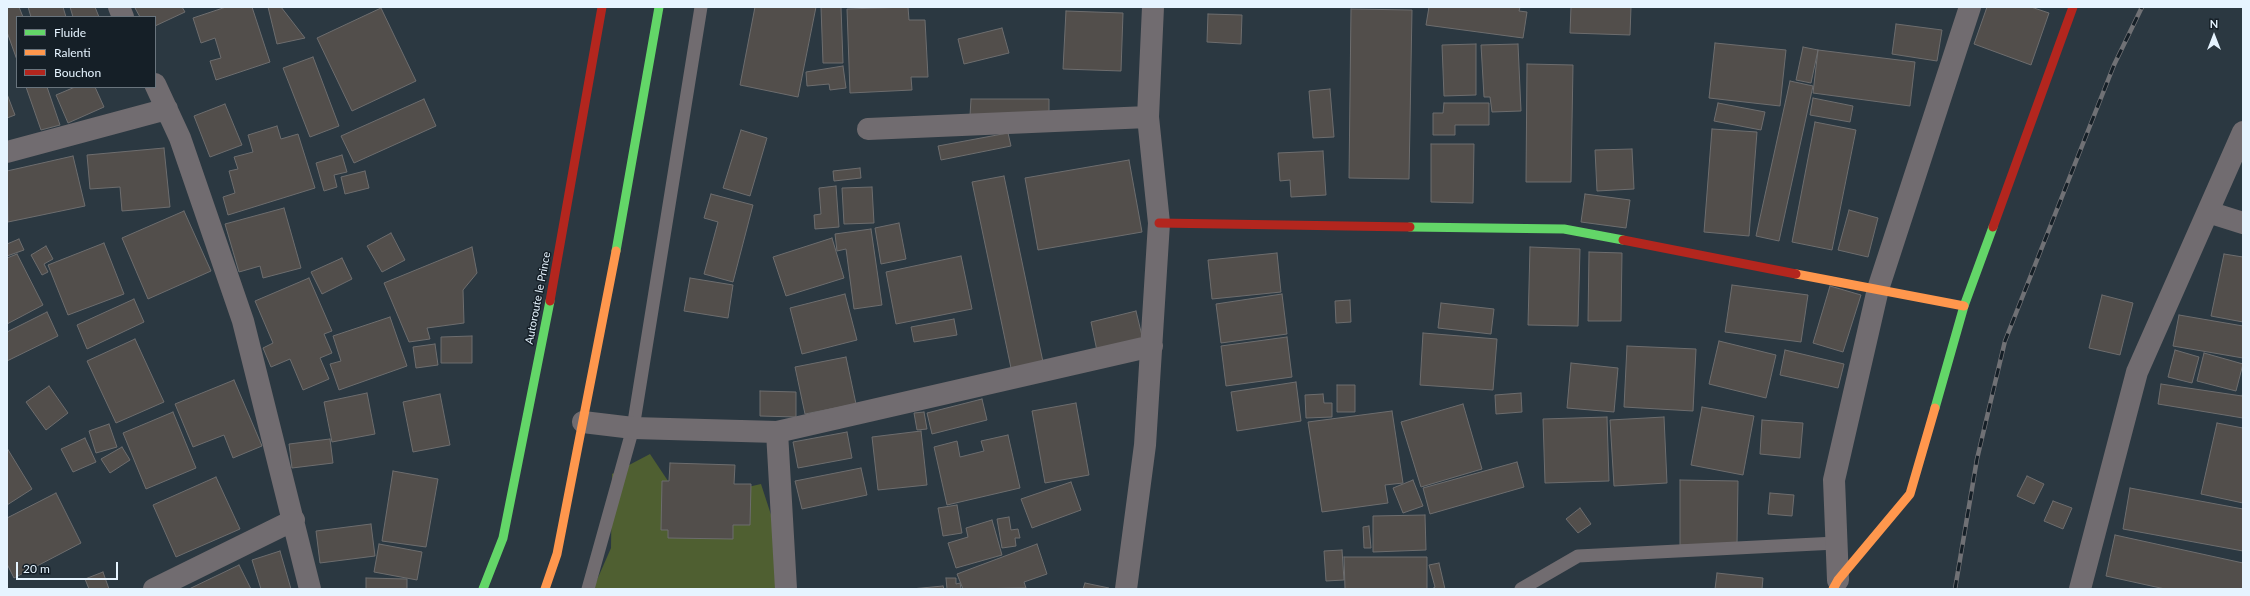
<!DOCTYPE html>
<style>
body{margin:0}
#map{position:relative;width:2250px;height:596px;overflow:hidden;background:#2b3841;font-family:Lato,sans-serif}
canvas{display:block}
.frame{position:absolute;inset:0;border:8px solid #e6f4ff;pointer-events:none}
.legend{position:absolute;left:16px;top:16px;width:140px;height:72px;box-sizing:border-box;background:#151f27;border:1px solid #69747d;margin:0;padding:5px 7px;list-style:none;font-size:12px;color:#e6f4ff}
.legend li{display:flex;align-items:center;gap:8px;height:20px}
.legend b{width:20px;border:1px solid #69747d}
.north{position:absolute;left:2194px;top:16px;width:40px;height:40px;-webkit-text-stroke:3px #151f27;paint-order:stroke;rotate:0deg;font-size:11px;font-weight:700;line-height:16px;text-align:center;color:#e6f4ff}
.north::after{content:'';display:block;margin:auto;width:14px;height:18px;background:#e6f4ff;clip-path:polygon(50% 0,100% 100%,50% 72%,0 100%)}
.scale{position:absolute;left:16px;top:562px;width:102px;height:18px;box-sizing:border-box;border:2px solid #e6f4ff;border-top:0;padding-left:5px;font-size:12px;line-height:14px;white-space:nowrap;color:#e6f4ff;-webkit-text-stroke:3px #151f27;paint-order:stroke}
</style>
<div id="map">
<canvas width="2250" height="596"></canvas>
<div class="frame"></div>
<ul class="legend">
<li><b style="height:5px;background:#63d668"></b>Fluide</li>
<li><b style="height:5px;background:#ff974d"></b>Ralenti</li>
<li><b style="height:5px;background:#b3261e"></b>Bouchon</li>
</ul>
<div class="north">N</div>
<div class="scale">20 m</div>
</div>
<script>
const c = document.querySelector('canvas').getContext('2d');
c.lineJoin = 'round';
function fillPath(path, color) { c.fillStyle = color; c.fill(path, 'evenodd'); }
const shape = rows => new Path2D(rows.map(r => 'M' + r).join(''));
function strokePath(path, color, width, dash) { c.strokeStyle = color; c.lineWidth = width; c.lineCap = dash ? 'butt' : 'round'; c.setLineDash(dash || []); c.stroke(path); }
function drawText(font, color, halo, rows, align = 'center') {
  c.font = font + ' Lato,sans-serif'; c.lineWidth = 3; c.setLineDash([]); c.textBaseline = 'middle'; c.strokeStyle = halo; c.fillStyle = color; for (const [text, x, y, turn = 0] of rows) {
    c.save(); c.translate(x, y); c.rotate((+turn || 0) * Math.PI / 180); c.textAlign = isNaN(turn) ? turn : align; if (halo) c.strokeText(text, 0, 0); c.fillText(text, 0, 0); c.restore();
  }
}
fillPath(shape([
 [650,454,682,502,761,484,774,524,777,589,593,589,611,548,612,474]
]), '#4f5f31');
const building = shape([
 [7,7,19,7,23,17,17,17,17,60,7,32,7,7],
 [28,7,63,7,66,17,31,17,28,7],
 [70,7,95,7,99,17,73,17,70,7],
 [138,7,182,7,185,12,155,26,155,17,140,17,135,8,138,7],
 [226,7,252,7,270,62,216,80,210,61,221,58,215,38,201,43,193,18,226,7],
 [268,7,281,7,305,38,277,44,268,7],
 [755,7,816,7,798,97,740,85,755,7],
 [821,7,841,7,843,63,823,63,821,7],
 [908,7,909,20,925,20,928,77,911,77,912,90,850,93,847,9,908,7],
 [1429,7,1520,7,1519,11,1527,12,1523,38,1426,25,1429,7],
 [1571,7,1631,7,1630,35,1570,33,1571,7],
 [1987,7,2031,7,2049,13,2031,65,1974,44,1987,7],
 [381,8,416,81,352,111,317,38,381,8],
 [1351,9,1412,10,1409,179,1349,178,1351,9],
 [1066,11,1123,13,1121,71,1063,69,1066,11],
 [1208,14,1242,15,1241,44,1207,42,1208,14],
 [1896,24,1942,30,1937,61,1892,54,1896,24],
 [1002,28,1009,53,964,64,958,39,1002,28],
 [1715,43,1786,50,1780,106,1709,98,1715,43],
 [1476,44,1476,95,1444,96,1442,45,1476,44],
 [1518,44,1521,111,1492,112,1490,97,1484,97,1481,45,1518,44],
 [1803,47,1818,50,1811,83,1796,80,1803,47],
 [1818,50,1915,62,1910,106,1813,93,1818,50],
 [313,57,339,126,310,137,283,68,313,57],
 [1527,64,1573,65,1571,182,1526,182,1527,64],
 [843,66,846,88,830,90,829,84,807,86,806,72,843,66],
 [1790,81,1813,86,1779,241,1756,236,1790,81],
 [26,87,47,87,60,125,41,130,26,87],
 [75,87,95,87,104,107,68,123,56,95,75,87],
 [1330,89,1334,137,1313,138,1309,91,1330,89],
 [7,94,15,115,7,118,7,94],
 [1813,98,1853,106,1850,122,1810,115,1813,98],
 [424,99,436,126,354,163,341,136,424,99],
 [971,99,1049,99,1049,117,970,116,971,99],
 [1444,103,1489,103,1489,125,1455,125,1455,135,1433,135,1433,113,1443,113,1444,103],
 [1718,103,1765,112,1761,130,1714,121,1718,103],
 [225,104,242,145,210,157,194,116,225,104],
 [1815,122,1856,130,1832,250,1792,242,1815,122],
 [277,126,281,139,298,134,315,188,228,215,223,197,235,193,229,171,238,169,234,157,253,152,248,135,277,126],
 [1712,129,1757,132,1749,236,1704,232,1712,129],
 [741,130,767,138,750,196,723,188,741,130],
 [1008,133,1011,146,941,160,938,146,1008,133],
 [1431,144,1474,144,1473,203,1431,202,1431,144],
 [164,148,170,207,122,211,120,187,90,189,87,155,164,148],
 [1632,149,1634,189,1597,191,1595,150,1632,149],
 [1323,151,1326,195,1291,197,1290,180,1280,181,1278,153,1323,151],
 [342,155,347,172,334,175,337,187,324,191,316,163,342,155],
 [73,156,85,206,8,222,7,171,73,156],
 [1129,160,1142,232,1038,250,1025,178,1129,160],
 [860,168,861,178,834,181,833,171,860,168],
 [365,171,369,188,345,194,341,177,365,171],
 [1004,176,1043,362,1011,368,972,182,1004,176],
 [836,186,839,227,815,229,814,215,821,214,819,188,836,186],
 [872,187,874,223,844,224,842,188,872,187],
 [711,194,753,205,733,282,704,274,718,222,704,218,711,194],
 [1585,194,1630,200,1626,228,1581,222,1585,194],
 [284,208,301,268,263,278,260,266,239,272,225,224,284,208],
 [1849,210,1878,218,1868,257,1838,250,1849,210],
 [184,211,211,271,148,299,122,238,184,211],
 [899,223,906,259,881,264,875,228,899,223],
 [871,229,882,305,854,309,846,249,837,251,835,234,871,229],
 [391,233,405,260,382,272,367,246,391,233],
 [832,238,844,278,786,296,773,257,832,238],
 [19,239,24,250,7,256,7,244,19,239],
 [104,243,124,294,68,315,48,265,104,243],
 [46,246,53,259,44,264,48,272,42,275,31,255,46,246],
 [472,247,477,273,463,290,464,323,427,328,430,339,409,342,384,283,472,247],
 [1530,247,1580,249,1578,326,1528,325,1530,247],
 [1589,252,1622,253,1621,321,1588,321,1589,252],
 [1277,253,1281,292,1212,299,1208,260,1277,253],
 [17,254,43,305,7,324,7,258,17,254],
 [2224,254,2243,257,2243,322,2211,316,2224,254],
 [961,256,972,309,896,324,886,272,961,256],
 [342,258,352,279,322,294,311,272,342,258],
 [309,278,332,331,324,334,332,353,320,358,329,379,303,390,290,359,271,367,263,348,273,343,255,301,309,278],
 [690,278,733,285,728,318,684,311,690,278],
 [1732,285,1808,295,1801,342,1725,332,1732,285],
 [1830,286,1861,295,1843,352,1813,343,1830,286],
 [845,294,857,340,802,354,790,308,845,294],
 [1282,294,1287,334,1221,343,1216,304,1282,294],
 [2102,295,2133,303,2120,355,2089,348,2102,295],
 [134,299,144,322,87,349,77,325,134,299],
 [1350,300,1351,322,1336,323,1335,301,1350,300],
 [1441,303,1494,309,1491,334,1438,328,1441,303],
 [1136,311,1143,340,1097,351,1091,322,1136,311],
 [47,312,58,336,7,361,7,332,47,312],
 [2179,315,2243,326,2243,358,2173,346,2179,315],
 [390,317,407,366,339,390,330,364,341,361,333,336,390,317],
 [954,319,957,335,914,342,911,327,954,319],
 [1423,333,1497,339,1493,390,1420,385,1423,333],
 [472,336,472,363,441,363,441,337,472,336],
 [1287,337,1292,377,1226,386,1221,346,1287,337],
 [135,339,164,402,116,423,87,361,135,339],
 [1719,341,1776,355,1766,398,1709,384,1719,341],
 [435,344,438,365,416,368,413,347,435,344],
 [1627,346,1696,349,1693,411,1624,407,1627,346],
 [1785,350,1844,364,1838,388,1780,375,1785,350],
 [2175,350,2199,357,2192,383,2168,377,2175,350],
 [2204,353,2243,364,2236,391,2197,381,2204,353],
 [846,357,856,404,805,414,795,367,846,357],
 [1571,363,1618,368,1614,412,1567,408,1571,363],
 [234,380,262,446,233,458,224,435,193,447,175,404,234,380],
 [1296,382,1301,421,1237,431,1231,392,1296,382],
 [2161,384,2242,396,2243,392,2243,418,2158,404,2161,384],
 [1337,385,1355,385,1355,412,1337,412,1337,385],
 [49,386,68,413,46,430,26,402,49,386],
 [760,391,796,392,796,417,760,416,760,391],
 [367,393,375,434,332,442,324,402,367,393],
 [1521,393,1522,412,1496,414,1495,395,1521,393],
 [440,394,450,445,413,452,403,402,440,394],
 [1323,394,1324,403,1332,403,1332,417,1306,418,1305,395,1323,394],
 [982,399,987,420,932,434,927,413,982,399],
 [1076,403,1089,475,1045,483,1032,411,1076,403],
 [1463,404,1482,469,1421,487,1401,422,1463,404],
 [1702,407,1754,416,1743,475,1691,465,1702,407],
 [1392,411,1403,483,1385,485,1388,503,1322,512,1308,422,1392,411],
 [173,412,196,468,146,489,123,433,173,412],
 [924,412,927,429,917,430,914,413,924,412],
 [1607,417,1609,481,1545,483,1543,419,1607,417],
 [1664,417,1667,483,1614,486,1610,420,1664,417],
 [1762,420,1803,423,1800,458,1760,454,1762,420],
 [2217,423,2243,428,2243,503,2201,494,2217,423],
 [109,424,117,447,96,453,89,431,109,424],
 [921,431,927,485,878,490,872,437,921,431],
 [847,432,852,458,798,468,793,442,847,432],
 [1008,435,1020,488,947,505,934,447,957,441,960,457,984,451,981,441,1008,435],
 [85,438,96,462,73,472,61,449,85,438],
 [330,439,333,463,292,468,289,444,330,439],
 [122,447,130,460,110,473,101,459,122,447],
 [7,448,32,489,7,505,7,448],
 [1517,462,1524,487,1430,514,1423,488,1517,462],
 [670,463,735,465,734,484,751,484,750,525,733,525,733,539,668,538,668,530,661,530,662,481,669,481,670,463],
 [861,468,867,495,802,509,795,481,861,468],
 [393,471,438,479,426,547,382,541,393,471],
 [2027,476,2044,484,2034,504,2017,496,2027,476],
 [216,477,240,529,176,557,153,505,216,477],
 [1413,480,1423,506,1403,513,1393,488,1413,480],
 [1680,480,1738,481,1737,546,1680,545,1680,480],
 [1071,482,1081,510,1032,528,1021,499,1071,482],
 [2130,488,2243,509,2243,551,2123,529,2130,488],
 [56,493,81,543,14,578,7,564,7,518,56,493],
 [1770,493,1794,495,1792,516,1768,514,1770,493],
 [2053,501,2072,508,2063,529,2044,521,2053,501],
 [957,505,962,533,943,536,938,508,957,505],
 [1580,508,1591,524,1578,533,1566,519,1580,508],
 [1425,515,1426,550,1373,552,1373,516,1425,515],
 [1009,517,1011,530,1018,529,1020,538,1015,538,1016,546,1002,548,997,519,1009,517],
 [992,520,1002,555,956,568,948,543,968,537,966,528,992,520],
 [371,524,375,556,320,563,316,531,371,524],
 [1369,526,1371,548,1364,548,1363,527,1369,526],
 [2115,535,2243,563,2243,589,2165,589,2106,576,2115,535],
 [379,544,422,552,417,580,374,572,379,544],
 [1037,544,1047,574,1024,582,1026,588,963,589,957,574,1037,544],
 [1342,550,1344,580,1326,581,1324,551,1342,550],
 [280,551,291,589,261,589,252,560,280,551],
 [1344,557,1427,557,1427,589,1345,589,1344,557],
 [1439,563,1445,589,1432,589,1435,587,1429,565,1439,563],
 [239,565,251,589,189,589,239,565],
 [103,572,109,589,89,589,85,579,103,572],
 [1717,573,1763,578,1762,589,1715,589,1717,573],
 [366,578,407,579,407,589,366,589,366,578],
 [946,578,956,578,956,584,960,583,961,589,947,589,946,578],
 [1085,583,1109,588,1108,589,1083,589,1085,583],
 [943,586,944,589,911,589,943,586]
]);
fillPath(building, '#524e4b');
strokePath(building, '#6d6d6e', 1);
strokePath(shape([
 [588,589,633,428,701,7],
 [1521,589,1578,556,1836,543]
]), '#716c70', 13);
strokePath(shape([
 [119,7,123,17],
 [155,84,180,138,243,321,310,589],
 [868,129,1148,117],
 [7,152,167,109],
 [2208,212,2243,223],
 [583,422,633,428,777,432,1152,346],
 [777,432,786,589],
 [1838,580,1834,480,1878,289,1970,7],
 [154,589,294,520],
 [1126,589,1145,445,1159,223,1148,117,1153,7],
 [2080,589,2137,372,2243,132]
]), '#716c70', 22);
strokePath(shape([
 [1410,227,1564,229,1623,240],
 [616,251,659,7],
 [1935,408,1964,306,1993,227],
 [483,589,503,538,550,301]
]), '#63d668', 9);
strokePath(shape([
 [1796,274,1964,306],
 [545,589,557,554,616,251],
 [1833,589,1838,580,1910,494,1935,408]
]), '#ff974d', 9);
strokePath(shape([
 [1159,223,1410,227],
 [1993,227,2073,7],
 [1623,240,1796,274],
 [550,301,602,7]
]), '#b3261e', 9);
const rail = shape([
 [1955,589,1977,459,2005,341,2114,65,2142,7]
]);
strokePath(rail, '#707175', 4.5);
strokePath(rail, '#151f27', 3, [9]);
drawText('11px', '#e6f4ff', '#151f27', [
 ["Autoroute le Prince",538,298,-79]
]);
</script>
